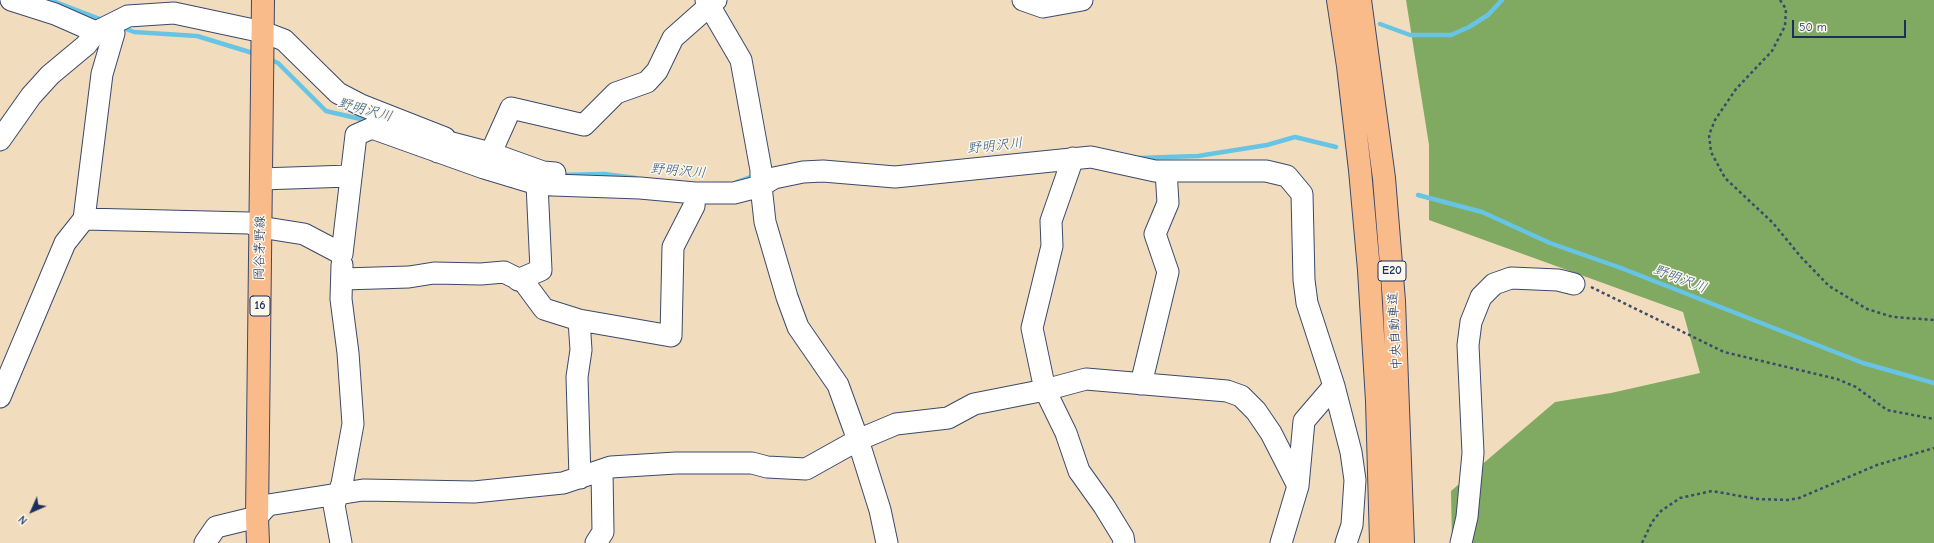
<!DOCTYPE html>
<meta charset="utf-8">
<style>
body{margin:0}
#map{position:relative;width:1934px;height:543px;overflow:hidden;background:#f1ddbd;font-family:"Comic Neue",sans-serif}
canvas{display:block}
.north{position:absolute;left:12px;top:491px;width:40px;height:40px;-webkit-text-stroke:3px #fbf7ec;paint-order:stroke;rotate:225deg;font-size:11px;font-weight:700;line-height:16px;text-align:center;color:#1b2f5e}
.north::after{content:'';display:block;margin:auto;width:14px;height:18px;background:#1b2f5e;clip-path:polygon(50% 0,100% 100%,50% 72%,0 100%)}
.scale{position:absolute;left:1792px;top:20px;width:114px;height:18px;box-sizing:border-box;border:2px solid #1b2f5e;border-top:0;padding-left:5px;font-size:12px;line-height:14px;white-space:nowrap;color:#1b2f5e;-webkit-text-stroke:3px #fbf7ec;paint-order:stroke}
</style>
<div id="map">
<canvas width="1934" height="543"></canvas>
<div class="north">N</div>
<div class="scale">50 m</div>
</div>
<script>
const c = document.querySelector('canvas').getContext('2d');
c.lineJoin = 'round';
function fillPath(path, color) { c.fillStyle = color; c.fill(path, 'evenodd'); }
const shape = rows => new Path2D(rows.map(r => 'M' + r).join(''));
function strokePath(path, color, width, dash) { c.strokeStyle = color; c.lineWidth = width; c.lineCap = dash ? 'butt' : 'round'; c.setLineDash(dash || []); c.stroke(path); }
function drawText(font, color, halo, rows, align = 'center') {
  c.font = font + ' "Comic Neue","Klee One",sans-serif'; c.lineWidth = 3; c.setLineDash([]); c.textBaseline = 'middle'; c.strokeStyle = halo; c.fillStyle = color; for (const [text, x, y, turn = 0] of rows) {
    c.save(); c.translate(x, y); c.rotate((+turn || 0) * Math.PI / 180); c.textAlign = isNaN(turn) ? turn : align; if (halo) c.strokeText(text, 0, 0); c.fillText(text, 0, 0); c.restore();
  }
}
fillPath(shape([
 [1406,0,1934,0,1934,543,1452,543,1451,491,1555,402,1611,393,1700,373,1683,312,1429,220,1429,145]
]), '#80aa61');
strokePath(shape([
 [50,0,105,21],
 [1380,24,1410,35,1451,35,1469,27,1488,15,1502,0],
 [121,27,134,32,197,36,256,54],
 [269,59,278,63,326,111,369,121],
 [1139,158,1198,156,1267,145,1295,137,1336,147],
 [560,175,604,174,636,178],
 [737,182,756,175],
 [1418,195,1482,212,1550,243,1621,268,1863,363,1934,383]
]), '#67c4e5', 4.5);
const minor = shape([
 [706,0,741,60,761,170,761,186,765,222,787,297,798,327,838,385,858,440,880,510,887,543],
 [1023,0,1043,7,1082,0],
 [0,140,31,96,50,75,86,45,96,32,128,16,174,13,263,32,284,40,338,93,361,105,445,138,438,152],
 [444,141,490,153,543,172,555,173],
 [1073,158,1051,221,1052,246,1032,328,1045,390,1066,433,1079,471,1104,506,1123,537,1124,543],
 [484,168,511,108,584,125,616,93,647,82,657,71,673,38,716,0],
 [261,179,349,176],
 [84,219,249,223,260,227,304,234,342,254,356,135,372,128,484,168,537,184,553,185,640,188,695,193,734,193,761,186,774,178,803,172,823,171,895,177,1091,157,1155,171,1266,171,1287,176,1302,194,1304,280,1307,303,1334,386,1351,452,1355,480,1352,525,1346,543],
 [343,279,409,277,434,273,481,274,504,272,524,282,544,309,579,320,581,350,577,377,580,478],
 [518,280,541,270,537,184],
 [579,320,671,336,673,247,694,206,695,193],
 [1141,384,1168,272,1155,234,1168,203,1166,171],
 [0,397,65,243,84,219,102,74,114,33,96,32,55,14,11,0],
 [205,543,216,527,257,517,268,505,363,490,474,492,563,483,611,467,676,463,752,463,767,467,806,469,858,440,896,424,948,418,974,404,1045,390,1086,379,1227,391,1241,396,1256,411,1271,433,1298,486],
 [341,543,334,505,342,484,353,424,348,353,341,299,342,265],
 [596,543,603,532,602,471],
 [1281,543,1298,486,1304,421,1334,386],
 [1461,543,1467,517,1473,453,1468,345,1471,322,1481,297,1494,284,1511,278,1558,280,1574,284]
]);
const major = shape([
 [258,543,257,517,263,0]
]);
const highway = shape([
 [1338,0,1348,66,1360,170,1369,270,1377,401,1381,543],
 [1360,0,1384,178,1394,301,1403,543]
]);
strokePath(minor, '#3b496c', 23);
strokePath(major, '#3b496c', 24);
strokePath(highway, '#3b496c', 24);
strokePath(shape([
 [1780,0,1786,9,1785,26,1772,51,1736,89,1715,120,1709,135,1711,152,1725,178,1773,223,1801,257,1829,286,1867,309,1893,317,1934,320],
 [1591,287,1724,352,1837,379,1856,387,1887,410,1934,419],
 [1642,543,1652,522,1661,511,1680,498,1712,491,1757,499,1787,500,1799,498,1877,465,1934,448]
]), '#3b496c', 2.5, [3, 3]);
strokePath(minor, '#fff', 21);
strokePath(major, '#fabb8b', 22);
strokePath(highway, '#fabb8b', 22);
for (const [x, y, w] of [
 [1392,271,28],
 [260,306,20]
]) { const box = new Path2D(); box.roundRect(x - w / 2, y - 10, w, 20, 3); c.fillStyle = '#fbf7ec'; c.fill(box); strokePath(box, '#1b2f5e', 1); }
drawText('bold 12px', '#1b2f5e', null, [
 ["E20",1392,271],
 ["16",260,306]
]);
drawText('13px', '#1b2f5e', '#fbf7ec', [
 ["岡谷茅野線",260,248,-89],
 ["中央自動車道",1395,331,-93]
]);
drawText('italic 14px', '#325c86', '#fbf7ec', [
 ["野明沢川",365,110,15],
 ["野明沢川",995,146,-6],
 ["野明沢川",678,171,5],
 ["野明沢川",1680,279,21]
]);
</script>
